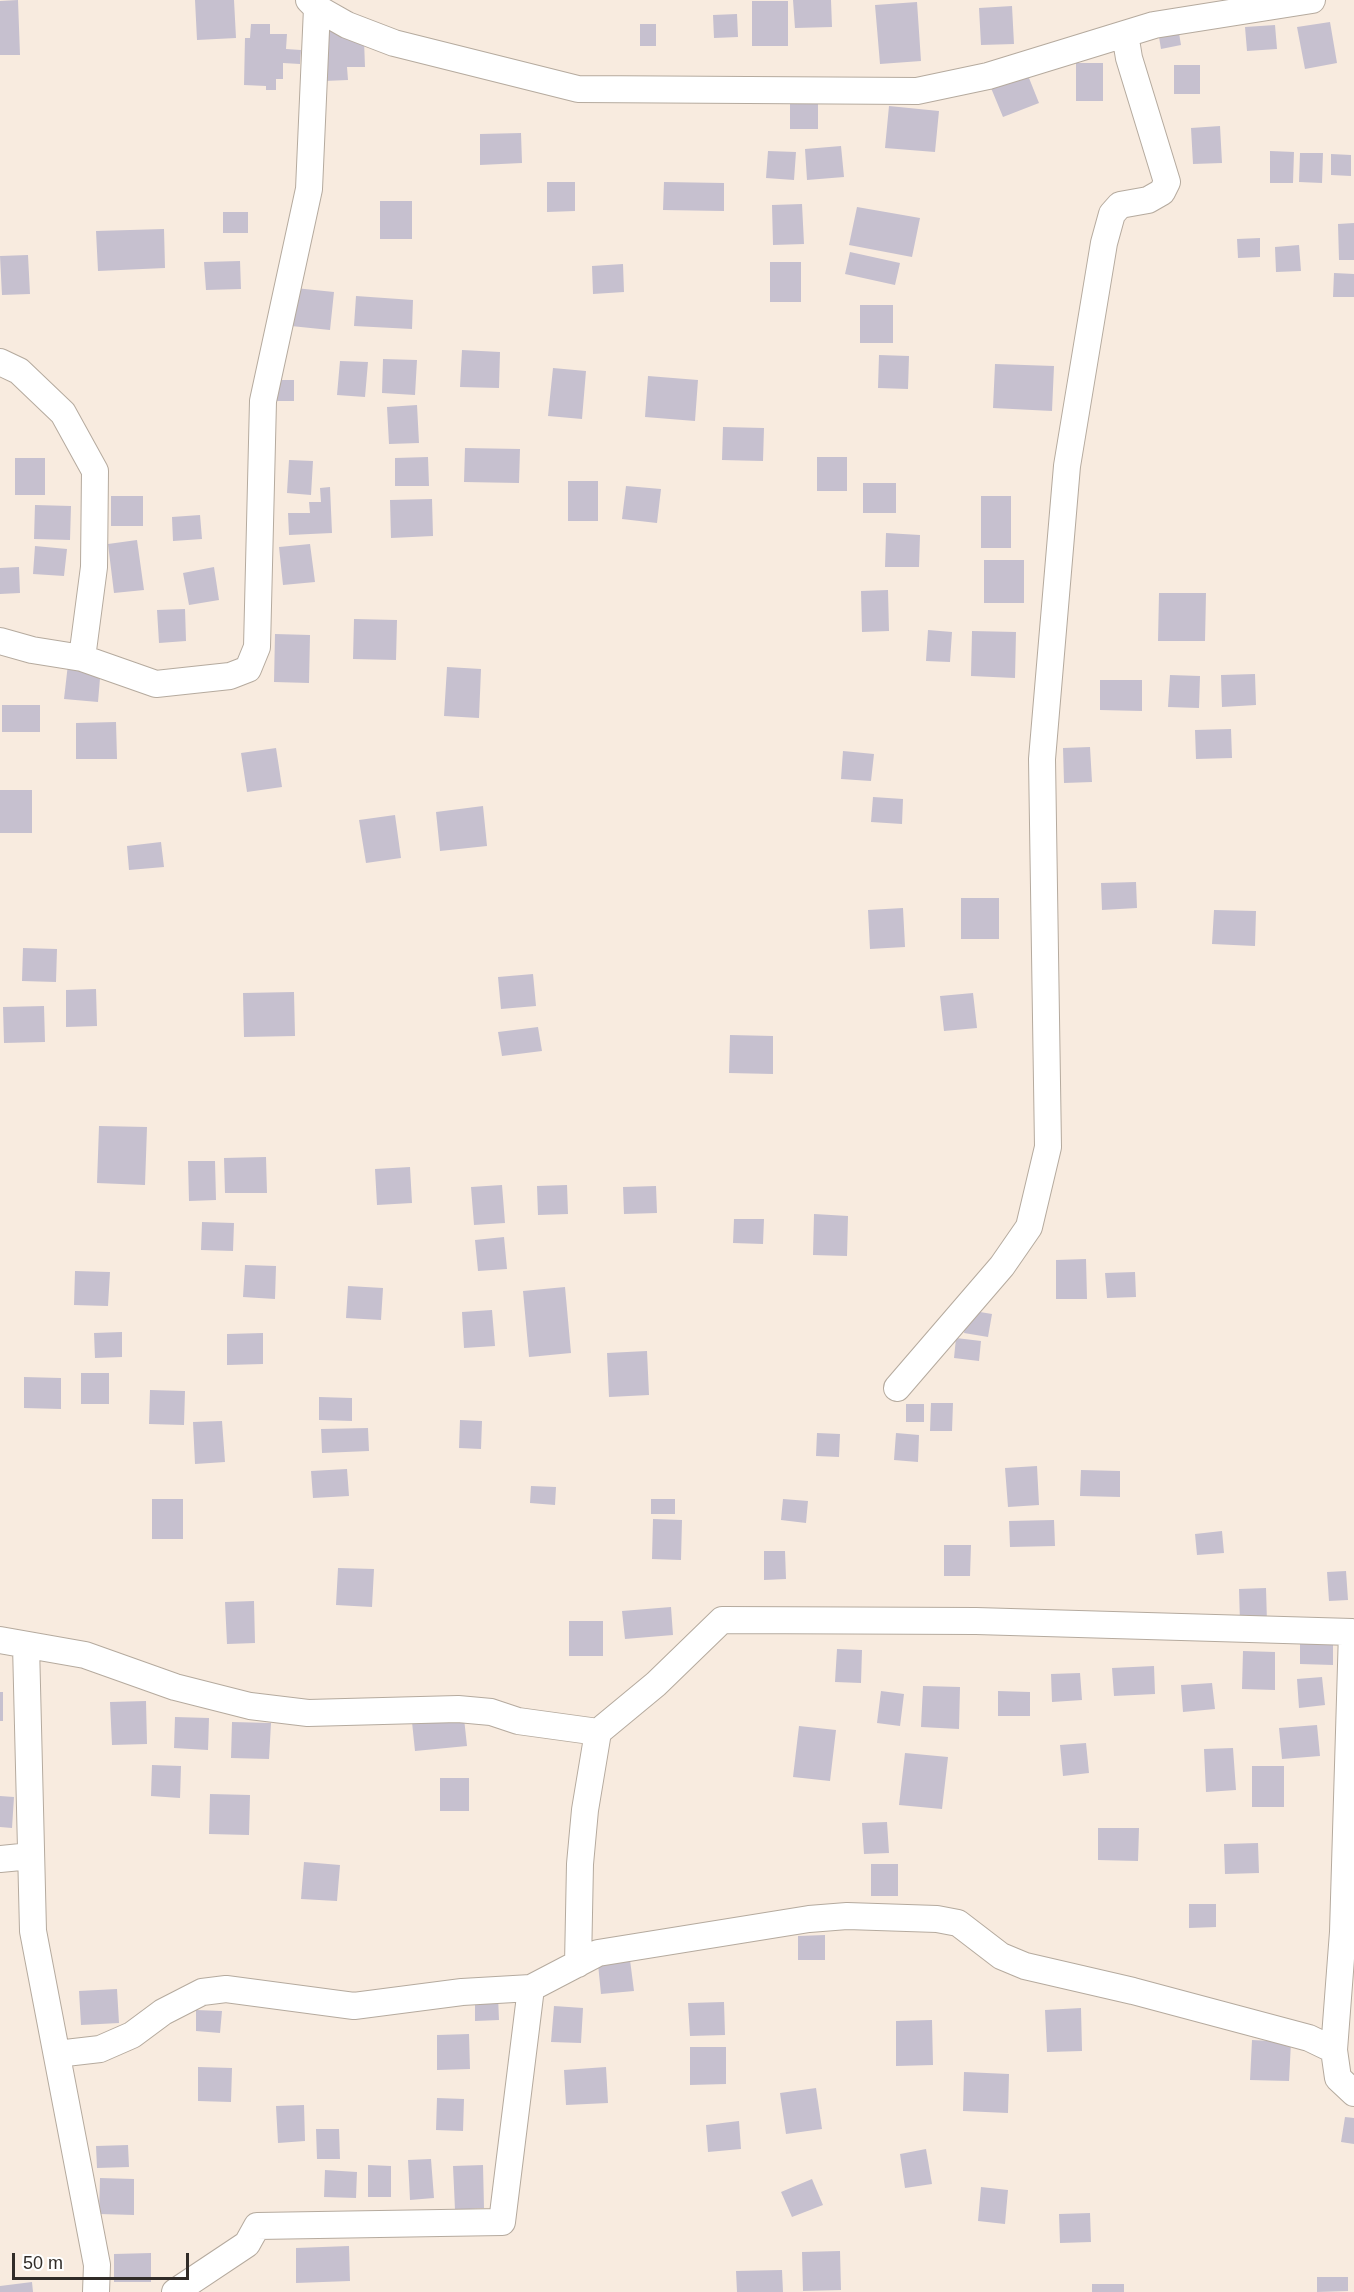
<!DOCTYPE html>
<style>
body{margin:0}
#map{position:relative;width:1354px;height:2292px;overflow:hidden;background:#f8ebdf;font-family:Arial,sans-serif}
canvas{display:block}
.scale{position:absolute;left:12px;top:2253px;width:177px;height:27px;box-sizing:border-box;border:3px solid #312c28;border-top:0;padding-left:8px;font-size:18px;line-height:21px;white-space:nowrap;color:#312c28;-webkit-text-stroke:4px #fff;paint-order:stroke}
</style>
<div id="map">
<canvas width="1354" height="2292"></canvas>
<div class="scale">50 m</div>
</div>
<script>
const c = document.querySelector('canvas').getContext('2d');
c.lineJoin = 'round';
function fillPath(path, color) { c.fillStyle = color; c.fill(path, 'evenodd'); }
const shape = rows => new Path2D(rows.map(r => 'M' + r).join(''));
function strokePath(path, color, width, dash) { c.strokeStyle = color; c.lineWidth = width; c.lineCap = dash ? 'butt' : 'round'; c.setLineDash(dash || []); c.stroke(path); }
fillPath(shape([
 [18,0,20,55,0,55,0,1],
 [195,0,234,0,236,38,197,40],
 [793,0,831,0,832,27,795,28],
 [752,1,788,1,788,46,752,46],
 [917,2,921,61,880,64,875,5],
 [1012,6,1014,44,981,45,979,8],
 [737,14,738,37,714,38,713,15],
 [1330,22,1337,63,1305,69,1297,27],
 [251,24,270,24,270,34,287,34,286,49,301,50,300,64,283,63,283,79,276,79,276,90,266,90,266,86,244,85,245,38,250,38],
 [640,24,656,24,656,46,640,46],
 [1275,25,1277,49,1247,51,1245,27],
 [1178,27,1181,45,1161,49,1158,31],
 [347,28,347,40,364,40,365,67,347,67,348,80,324,81,324,29],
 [1076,63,1103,63,1103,101,1076,101],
 [1174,65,1200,65,1200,94,1174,94],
 [1027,73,1039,103,1003,117,991,88],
 [790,98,818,98,818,129,790,129],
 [889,106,939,111,935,152,885,148],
 [1220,126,1222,163,1193,164,1191,128],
 [521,133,522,163,480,165,480,134],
 [841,146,844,177,807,180,805,149],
 [768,151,796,152,794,180,766,178],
 [1270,151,1294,152,1293,183,1270,183],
 [1300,153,1323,153,1322,183,1299,182],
 [1331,154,1351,155,1351,176,1331,175],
 [547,182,575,182,575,211,547,212],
 [664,182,724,183,724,211,663,210],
 [380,201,412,201,412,239,380,239],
 [802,204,804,244,773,245,772,205],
 [857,207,920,218,912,257,849,245],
 [223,212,248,212,248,233,223,233],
 [1354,223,1354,260,1339,260,1338,224],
 [164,229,165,268,98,271,96,231],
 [1260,238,1260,257,1238,258,1237,239],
 [1299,245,1301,271,1276,272,1275,247],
 [850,252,900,263,895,285,845,274],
 [28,255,30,294,2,295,0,256],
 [240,261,241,289,206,290,204,262],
 [770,262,801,262,801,302,770,302],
 [623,264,624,292,593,294,592,266],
 [1334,273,1354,274,1354,297,1333,297],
 [295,288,334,292,330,330,291,326],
 [356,296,413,300,412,329,354,326],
 [860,305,893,305,893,343,860,343],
 [462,350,500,352,499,388,460,387],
 [879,355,909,356,908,389,878,388],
 [383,359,417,360,415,395,382,393],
 [340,361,368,362,365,397,337,395],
 [995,364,1054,366,1052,411,993,408],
 [553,368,586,371,582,419,548,416],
 [648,376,698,380,695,421,645,417],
 [273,380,294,380,294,401,273,401],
 [417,405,419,443,389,444,387,407],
 [723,427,764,428,763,461,722,460],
 [465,448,520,449,519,483,464,482],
 [428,457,429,486,395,486,395,458],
 [817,457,847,457,847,491,817,491],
 [15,458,45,458,45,495,15,495],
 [289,460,313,461,311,495,287,493],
 [568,481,598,481,598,521,568,521],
 [863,483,896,483,896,513,863,513],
 [626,486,661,489,657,523,622,519],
 [330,487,332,533,289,535,288,513,310,513,309,502,321,502,320,488],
 [111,496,143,496,143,526,111,526],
 [981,496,1011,496,1011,548,981,548],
 [432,499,433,536,391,538,390,500],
 [35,505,71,506,70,540,34,539],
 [200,515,202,539,173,541,172,517],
 [886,533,920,535,919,567,885,567],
 [137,540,144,590,114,593,108,544],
 [310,544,315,582,283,585,279,547],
 [35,546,67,549,64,576,33,574],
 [984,560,1024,560,1024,603,984,603],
 [19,567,20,593,0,594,0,568],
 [214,567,219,600,189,605,183,573],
 [888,590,889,631,862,632,861,591],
 [1159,593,1206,593,1205,641,1158,641],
 [185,609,186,641,159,643,157,610],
 [354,619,397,620,396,660,353,659],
 [928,630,952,632,950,662,926,661],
 [972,631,1016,632,1015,678,971,676],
 [275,634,310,635,309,683,274,682],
 [68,664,101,667,98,702,64,699],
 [447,667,481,669,479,718,444,716],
 [1255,674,1256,705,1222,707,1221,675],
 [1170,675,1200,676,1199,708,1168,707],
 [1100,680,1142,680,1142,711,1100,710],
 [2,705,40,705,40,732,2,732],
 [116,722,117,759,76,759,76,723],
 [1231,729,1232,758,1196,759,1195,730],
 [1090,747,1092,782,1064,783,1063,748],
 [276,748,282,787,247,792,241,753],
 [843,751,874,754,871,781,841,779],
 [0,790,32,790,32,833,0,833],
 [873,797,903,799,902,824,871,822],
 [483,806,487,846,440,851,436,812],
 [395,815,401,858,366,863,359,820],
 [161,842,164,867,129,870,127,846],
 [1136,882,1137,908,1102,910,1101,883],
 [961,898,999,898,999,939,961,939],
 [903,908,905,947,870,949,868,910],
 [1214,910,1256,911,1255,946,1212,944],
 [23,948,57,949,56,982,22,981],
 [533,974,536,1006,501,1009,498,977],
 [96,989,97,1026,66,1027,66,990],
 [294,992,295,1036,244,1037,243,993],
 [973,993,977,1028,944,1031,940,996],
 [44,1006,45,1042,4,1043,3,1007],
 [538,1027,542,1051,502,1056,498,1032],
 [730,1035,773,1036,773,1074,729,1073],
 [99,1126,147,1127,145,1185,97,1183],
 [266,1157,267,1193,225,1193,224,1158],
 [188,1161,215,1161,216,1200,189,1201],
 [410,1167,412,1203,377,1205,375,1169],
 [502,1185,505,1223,474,1225,471,1187],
 [567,1185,568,1214,538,1215,537,1186],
 [656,1186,657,1213,624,1214,623,1187],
 [814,1214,848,1216,847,1256,813,1255],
 [734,1219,764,1219,763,1244,733,1243],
 [202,1222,234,1223,233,1251,201,1250],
 [504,1237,507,1269,478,1271,475,1240],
 [1086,1259,1087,1299,1056,1299,1056,1260],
 [245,1265,276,1266,275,1299,243,1297],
 [75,1271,110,1272,108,1306,74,1305],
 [1135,1272,1136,1297,1107,1298,1105,1273],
 [348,1286,383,1288,381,1320,346,1318],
 [565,1287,571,1353,529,1357,523,1291],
 [492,1310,495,1346,464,1348,462,1312],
 [968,1310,992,1314,988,1337,964,1333],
 [122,1332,122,1357,95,1358,94,1333],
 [263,1333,263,1364,227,1365,227,1334],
 [956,1338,981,1341,979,1361,954,1358],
 [647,1351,649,1395,609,1397,607,1353],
 [81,1373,109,1373,109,1404,81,1404],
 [24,1377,61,1378,61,1409,24,1408],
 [150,1390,185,1391,184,1425,149,1424],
 [319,1397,352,1398,352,1421,319,1420],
 [931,1403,953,1403,952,1431,930,1431],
 [906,1404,924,1404,924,1422,906,1422],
 [460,1420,482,1421,481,1449,459,1448],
 [222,1421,225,1462,195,1464,193,1422],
 [368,1428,369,1451,322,1453,321,1429],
 [817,1433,840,1434,839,1457,816,1456],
 [896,1433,919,1435,918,1462,894,1460],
 [1037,1466,1039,1505,1008,1507,1005,1468],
 [347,1469,349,1496,313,1498,311,1471],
 [1081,1470,1120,1471,1120,1497,1080,1496],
 [531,1486,556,1487,555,1505,530,1503],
 [152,1499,183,1499,183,1539,152,1539],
 [651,1499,675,1499,675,1514,651,1514],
 [783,1499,808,1501,806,1523,781,1520],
 [653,1519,682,1520,681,1560,652,1559],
 [1054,1520,1055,1546,1010,1547,1009,1521],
 [1222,1531,1224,1553,1197,1555,1195,1534],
 [944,1545,971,1545,970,1576,944,1576],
 [764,1551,785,1551,786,1579,764,1580],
 [338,1568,374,1569,372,1607,336,1605],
 [1346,1571,1348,1600,1329,1601,1327,1572],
 [1266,1588,1267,1622,1240,1623,1239,1589],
 [254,1601,255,1643,227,1644,225,1602],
 [671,1607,673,1635,625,1639,622,1611],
 [569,1621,603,1621,603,1656,569,1656],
 [1300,1639,1333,1639,1333,1665,1300,1664],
 [837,1649,862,1650,861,1683,835,1682],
 [1243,1651,1275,1652,1275,1690,1242,1689],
 [1154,1666,1155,1694,1114,1696,1112,1668],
 [1080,1673,1082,1700,1052,1702,1051,1674],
 [1322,1677,1325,1705,1299,1708,1297,1679],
 [1212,1683,1215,1709,1183,1712,1181,1685],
 [923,1686,960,1687,959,1729,921,1727],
 [881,1691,904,1694,900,1726,877,1723],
 [998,1691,1030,1692,1030,1716,998,1716],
 [0,1692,3,1692,3,1721,0,1721],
 [146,1701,147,1744,112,1745,110,1702],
 [175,1717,209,1718,208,1750,174,1748],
 [464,1718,467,1746,415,1751,412,1722],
 [232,1722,271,1723,269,1759,231,1758],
 [1317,1725,1320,1756,1282,1759,1279,1728],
 [799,1726,836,1730,830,1781,793,1777],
 [1086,1743,1089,1773,1063,1776,1060,1745],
 [1233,1748,1236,1790,1206,1792,1204,1749],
 [905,1753,948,1757,942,1809,899,1805],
 [152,1765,181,1766,180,1798,151,1796],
 [1252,1766,1284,1766,1284,1807,1252,1807],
 [440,1778,469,1778,469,1811,440,1811],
 [210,1794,250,1795,249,1835,209,1834],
 [0,1796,14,1797,12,1828,0,1827],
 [887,1822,889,1853,864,1854,862,1823],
 [1098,1828,1139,1828,1138,1861,1098,1860],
 [1258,1843,1259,1873,1225,1874,1224,1844],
 [304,1862,340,1865,337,1901,301,1899],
 [871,1864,898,1864,898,1896,871,1896],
 [1189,1904,1216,1904,1216,1927,1189,1928],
 [825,1935,825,1960,798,1960,798,1936],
 [630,1960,634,1991,601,1994,598,1964],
 [117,1989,119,2023,81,2025,79,1991],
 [498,1996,499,2020,475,2021,475,1997],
 [724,2002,725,2035,690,2036,688,2003],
 [554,2006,583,2008,581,2043,551,2042],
 [1081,2008,1082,2051,1047,2052,1045,2010],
 [196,2010,222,2011,220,2033,196,2031],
 [932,2020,933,2065,896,2066,896,2021],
 [469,2034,470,2069,437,2070,437,2035],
 [1252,2040,1291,2042,1289,2081,1250,2080],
 [690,2047,726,2047,726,2084,690,2085],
 [198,2067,232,2068,231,2102,198,2101],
 [606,2067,608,2103,566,2105,564,2070],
 [964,2072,1009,2074,1008,2113,963,2111],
 [816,2088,822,2129,786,2134,780,2093],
 [437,2098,464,2099,463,2131,436,2130],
 [304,2105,305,2141,278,2143,276,2106],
 [1345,2117,1354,2118,1354,2144,1341,2142],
 [739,2121,741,2149,708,2152,706,2125],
 [316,2129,339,2129,340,2159,317,2159],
 [128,2145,129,2167,97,2168,96,2146],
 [926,2149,932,2184,905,2188,900,2154],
 [431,2159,434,2198,410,2200,408,2160],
 [368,2165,391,2166,391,2197,368,2197],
 [483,2165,484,2208,455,2210,453,2166],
 [325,2170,357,2172,356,2198,324,2197],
 [100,2178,134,2179,134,2215,99,2214],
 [812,2179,823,2205,792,2217,781,2192],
 [981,2187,1008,2190,1005,2224,978,2221],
 [1090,2213,1091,2242,1060,2243,1059,2214],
 [349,2246,350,2281,296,2283,296,2248],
 [840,2251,841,2290,803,2291,802,2252],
 [151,2253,151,2282,114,2282,114,2254],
 [782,2270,783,2292,737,2292,736,2271],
 [1317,2277,1348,2277,1348,2291,1317,2292],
 [32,2282,33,2292,0,2292,0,2286],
 [1092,2284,1124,2284,1124,2292,1092,2292]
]), '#c6c0cf');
const minor = shape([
 [309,0,317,8,347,25,394,43,578,89,917,91,988,76,1154,25,1312,0],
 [0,362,19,371,63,413,95,471,94,567,82,658,32,650,0,641],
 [82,658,156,684,230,676,248,669,257,647,263,401,309,189,317,8],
 [897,1388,1002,1266,1029,1227,1048,1147,1042,759,1067,466,1104,243,1112,214,1120,205,1148,200,1162,192,1167,182,1129,58,1125,34],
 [0,1640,85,1655,175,1687,250,1706,308,1713,458,1709,491,1712,518,1721,598,1732,656,1684,722,1620,976,1621,1352,1632,1343,1932,1334,2050,1338,2078,1354,2093],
 [26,1645,33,1931,97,2265,96,2292],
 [0,1859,31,1856],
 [578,1964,580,1864,585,1810,598,1732],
 [57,2054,100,2049,132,2035,163,2012,202,1992,226,1989,354,2006,462,1992,531,1988],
 [175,2292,247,2244,257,2226,502,2222,531,1988,598,1953,809,1919,847,1916,937,1919,958,1923,1001,1956,1025,1966,1133,1991,1309,2038,1334,2050]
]);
strokePath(minor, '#b5aa9e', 28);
strokePath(minor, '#fff', 26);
</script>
